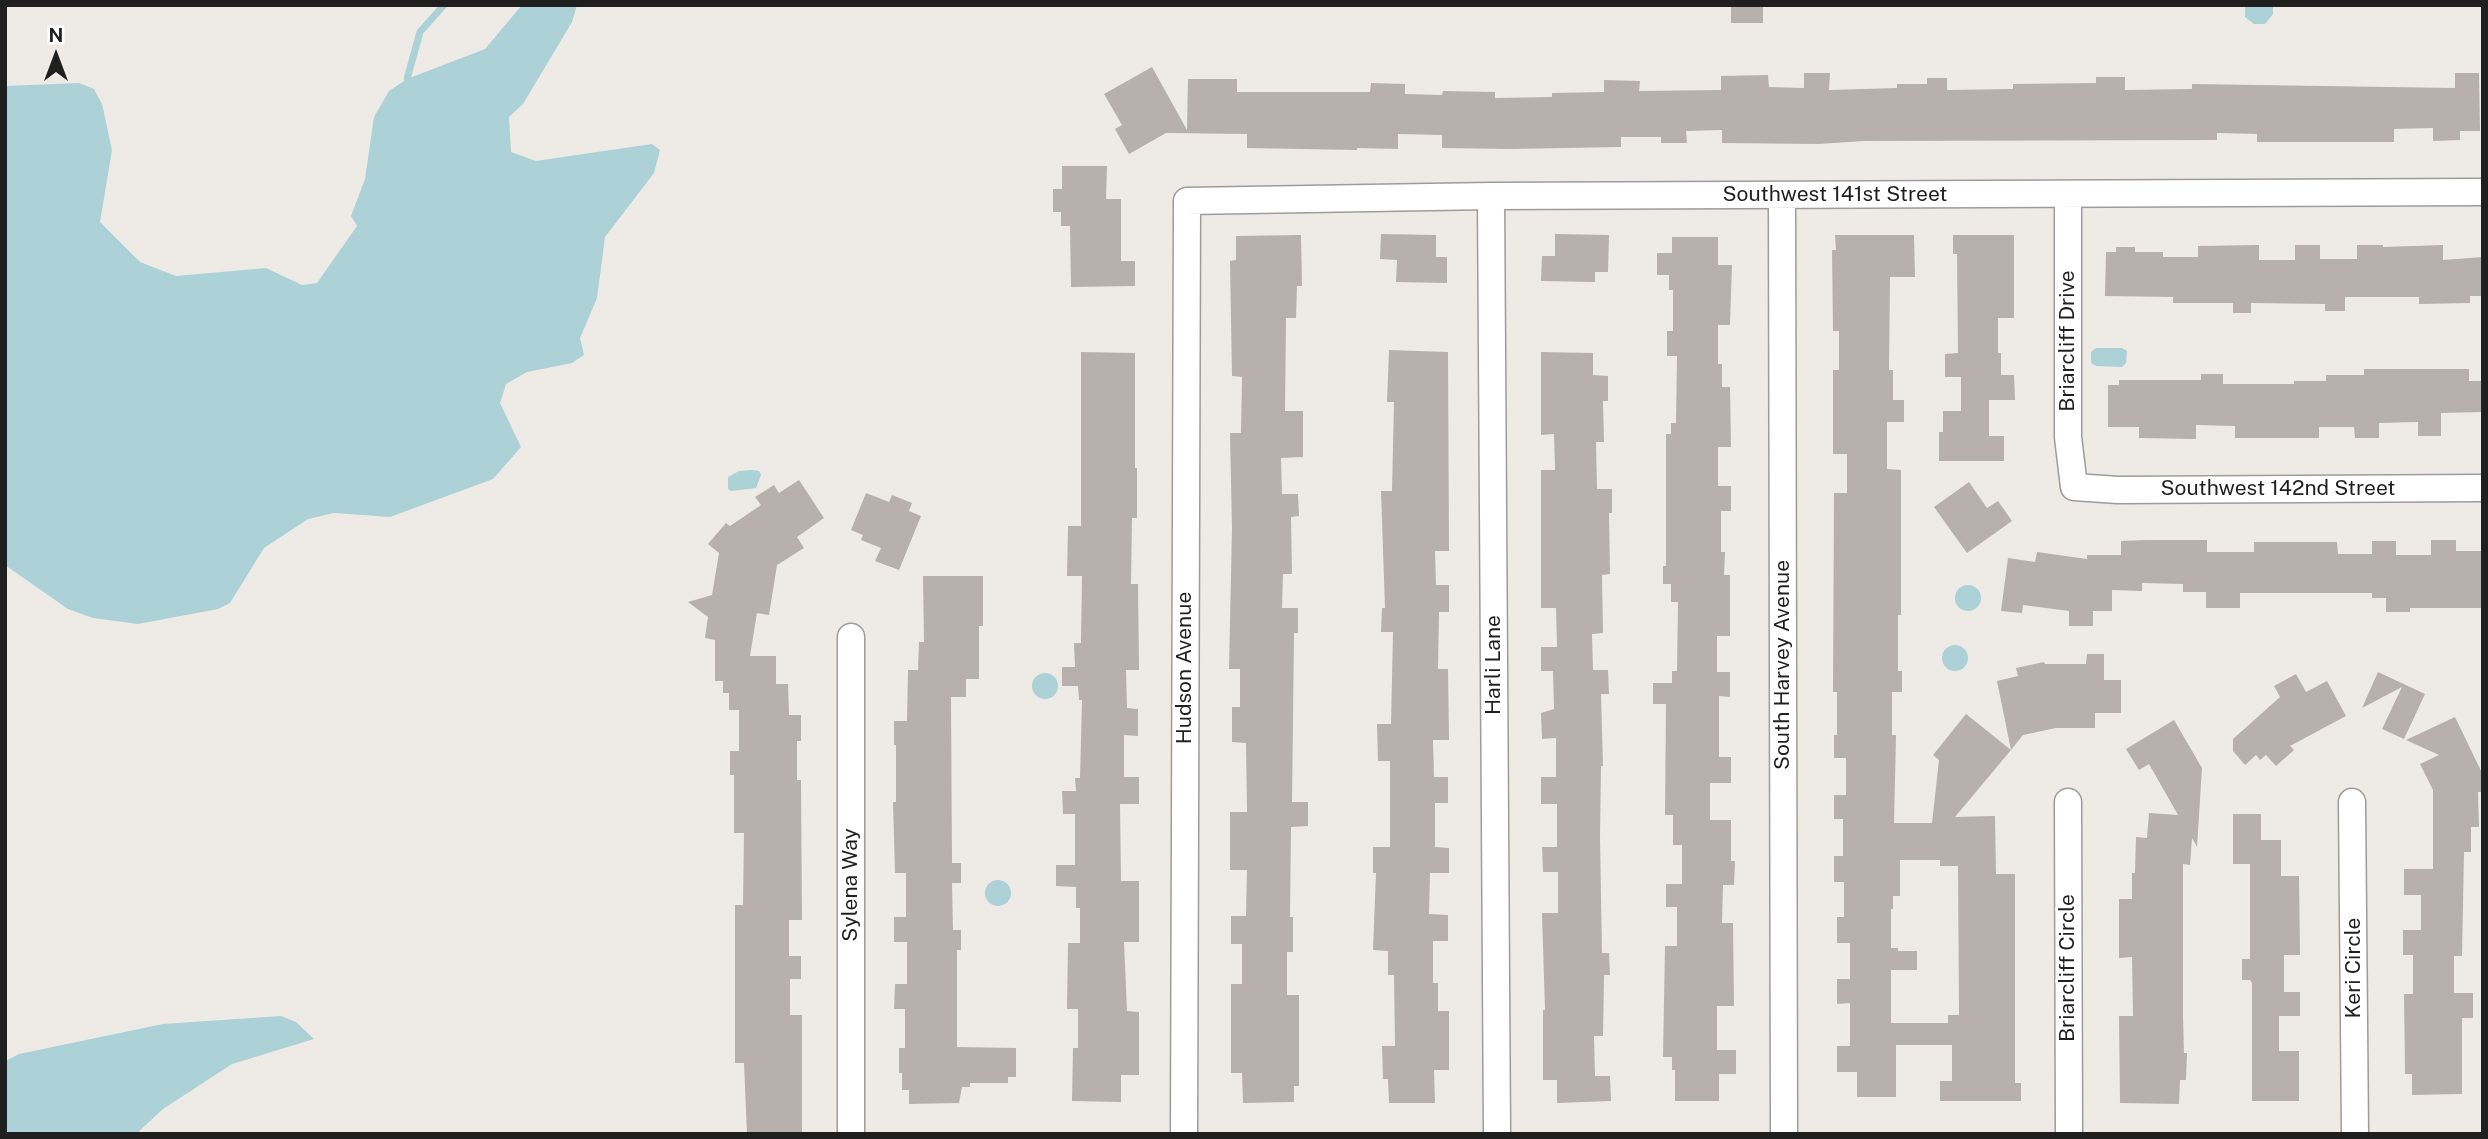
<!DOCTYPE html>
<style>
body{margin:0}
#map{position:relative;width:2488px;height:1139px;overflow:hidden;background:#eeebe6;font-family:"Public Sans",sans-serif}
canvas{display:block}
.frame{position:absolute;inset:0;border:7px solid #1f1f1f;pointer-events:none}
.north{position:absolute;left:21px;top:21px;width:70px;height:70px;-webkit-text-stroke:5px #fff;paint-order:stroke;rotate:0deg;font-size:19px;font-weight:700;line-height:28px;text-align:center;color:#1f1f1f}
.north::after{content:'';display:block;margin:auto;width:24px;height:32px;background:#1f1f1f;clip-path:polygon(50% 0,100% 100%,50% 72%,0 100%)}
</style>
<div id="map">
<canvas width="2488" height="1139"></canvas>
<div class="frame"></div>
<div class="north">N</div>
</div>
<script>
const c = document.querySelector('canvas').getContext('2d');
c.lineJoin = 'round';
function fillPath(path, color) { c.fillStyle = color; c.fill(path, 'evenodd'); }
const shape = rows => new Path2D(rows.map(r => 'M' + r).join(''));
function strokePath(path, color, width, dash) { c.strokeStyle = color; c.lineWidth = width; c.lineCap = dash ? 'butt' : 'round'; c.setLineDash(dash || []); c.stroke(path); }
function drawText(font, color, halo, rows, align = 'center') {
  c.font = font + ' "Public Sans",sans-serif'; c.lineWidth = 5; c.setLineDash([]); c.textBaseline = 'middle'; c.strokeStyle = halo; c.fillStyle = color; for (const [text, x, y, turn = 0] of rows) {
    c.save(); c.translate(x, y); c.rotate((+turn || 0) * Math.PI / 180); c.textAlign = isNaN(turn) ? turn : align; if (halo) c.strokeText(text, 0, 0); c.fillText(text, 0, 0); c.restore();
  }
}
fillPath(shape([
 [522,5,577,5,572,22,523,104,509,117,511,152,536,161,652,144,660,150,654,173,605,237,597,298,580,338,584,355,572,363,527,372,506,384,500,403,521,447,493,479,390,517,334,513,308,519,264,548,230,603,218,609,138,624,93,618,68,609,5,565,5,86,79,83,94,89,102,104,112,150,100,222,140,262,176,276,266,268,302,285,317,283,357,226,351,216,365,179,374,117,389,91,407,79,485,49],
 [2245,5,2273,5,2273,14,2265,24,2254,24,2245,17],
 [2096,348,2122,348,2127,351,2126,363,2122,367,2096,366,2091,363,2091,352],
 [752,470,759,471,761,475,756,488,731,491,728,489,728,477,739,471],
 '1955 598a13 13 0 1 1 26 0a13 13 0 1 1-26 0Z',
 '1942 658a13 13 0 1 1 26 0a13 13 0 1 1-26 0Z',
 '1032 686a13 13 0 1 1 26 0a13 13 0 1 1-26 0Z',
 '985 893a13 13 0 1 1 26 0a13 13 0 1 1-26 0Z',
 [281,1016,296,1022,314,1039,232,1064,163,1109,136,1134,5,1134,5,1065,7,1060,19,1054,163,1024]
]), '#acd1d7');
strokePath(shape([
 [410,85,407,79,420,32,444,5]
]), '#acd1d7', 7);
fillPath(shape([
 [1731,5,1763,5,1763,23,1731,23],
 [1152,67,1187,130,1188,79,1237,79,1237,92,1370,92,1371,83,1405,84,1405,94,1442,95,1443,91,1495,92,1495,98,1552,97,1552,93,1604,92,1604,80,1640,81,1639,91,1721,90,1721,76,1768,75,1769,87,1804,88,1804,73,1830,73,1829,90,1897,88,1897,84,1927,84,1927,78,1947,78,1947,90,2013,89,2013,84,2096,83,2096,77,2125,77,2125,90,2192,89,2192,84,2455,88,2455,73,2479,73,2480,131,2460,131,2460,140,2433,141,2433,128,2394,129,2394,142,2257,142,2257,134,2217,133,2217,140,1864,141,1819,144,1722,143,1722,130,1686,131,1687,143,1661,143,1661,137,1621,137,1621,147,1510,149,1442,148,1442,135,1398,134,1398,149,1357,148,1357,150,1247,148,1247,134,1166,133,1129,154,1115,129,1122,125,1104,94],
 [1062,166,1107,166,1106,199,1121,199,1121,261,1135,261,1135,286,1071,287,1070,226,1061,226,1061,212,1053,212,1053,189,1062,189],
 [1381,234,1436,235,1436,257,1447,257,1447,283,1396,282,1397,260,1380,259],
 [1555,234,1609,235,1608,272,1595,272,1595,282,1541,281,1542,256,1555,256],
 [1301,235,1302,286,1297,286,1296,318,1286,318,1285,411,1303,411,1303,457,1281,458,1282,494,1298,494,1299,516,1291,517,1292,574,1283,574,1282,608,1298,608,1298,633,1294,633,1292,802,1308,802,1308,826,1291,827,1290,917,1293,917,1293,952,1287,952,1287,995,1299,995,1299,1086,1294,1086,1294,1102,1243,1103,1242,1073,1231,1073,1231,984,1242,984,1242,944,1231,944,1231,916,1246,916,1247,870,1230,870,1230,812,1247,812,1246,743,1232,742,1232,707,1240,707,1240,669,1229,669,1232,529,1230,433,1241,433,1242,377,1232,376,1230,261,1236,260,1236,236],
 [1835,235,1914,235,1915,277,1890,277,1889,370,1893,370,1893,400,1904,400,1904,422,1887,422,1887,469,1901,470,1901,615,1898,615,1898,671,1902,671,1902,692,1892,692,1892,735,1896,735,1894,823,1932,823,1939,760,1933,755,1966,714,2011,750,1955,817,1995,816,1996,874,2015,874,2015,1083,2021,1083,2021,1101,1940,1101,1940,1081,1952,1081,1952,1045,1896,1045,1896,1097,1857,1097,1857,1072,1837,1072,1837,1046,1850,1046,1850,1003,1837,1004,1837,979,1850,979,1850,943,1837,943,1837,917,1844,917,1844,882,1834,882,1834,856,1843,856,1843,819,1834,819,1834,795,1846,795,1846,758,1834,758,1834,735,1837,735,1837,692,1833,692,1834,493,1847,493,1847,454,1833,454,1833,370,1839,370,1839,331,1833,331,1832,250,1836,250],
 [1900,860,1940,860,1940,866,1958,866,1959,1015,1948,1015,1948,1023,1891,1023,1891,970,1917,970,1917,951,1898,951,1898,948,1891,948,1891,909,1893,909,1893,896,1900,896],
 [1953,235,2014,235,2014,318,1998,318,1998,353,2001,353,2001,375,2014,375,2015,400,1989,400,1989,436,2004,436,2004,461,1939,461,1939,432,1943,432,1943,411,1961,411,1961,377,1945,377,1945,354,1958,353,1957,254,1953,254],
 [1672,237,1718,237,1718,265,1732,265,1730,325,1718,325,1718,364,1722,364,1722,387,1730,387,1731,447,1718,447,1718,486,1731,486,1731,511,1721,511,1721,552,1725,552,1724,575,1730,575,1730,636,1717,636,1717,672,1730,672,1730,697,1719,696,1719,757,1731,757,1731,783,1710,783,1710,820,1731,820,1731,861,1735,861,1734,885,1723,885,1722,923,1733,923,1734,1006,1717,1006,1717,1050,1736,1050,1736,1074,1719,1074,1719,1101,1675,1101,1675,1070,1672,1070,1672,1057,1663,1057,1665,946,1677,946,1677,907,1666,907,1666,884,1682,884,1682,845,1673,845,1673,815,1665,815,1666,704,1653,704,1653,683,1672,683,1672,671,1677,671,1678,602,1671,602,1671,584,1663,584,1663,566,1666,566,1666,434,1671,434,1671,423,1676,423,1677,356,1667,356,1667,331,1673,331,1673,290,1669,290,1669,275,1657,275,1657,253,1672,253],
 [2259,245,2259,260,2295,260,2295,245,2320,245,2320,259,2357,259,2357,245,2383,245,2383,247,2443,245,2443,260,2483,257,2483,296,2470,296,2470,303,2419,304,2419,297,2345,297,2345,311,2325,311,2325,304,2251,303,2251,313,2233,313,2233,303,2173,303,2173,297,2105,296,2106,252,2116,252,2116,247,2135,247,2135,252,2163,252,2163,257,2198,257,2198,246],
 [1389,350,1448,352,1449,551,1435,551,1436,585,1449,585,1449,612,1439,612,1438,669,1448,669,1449,740,1433,740,1434,777,1448,777,1448,803,1435,803,1435,847,1449,848,1449,873,1430,873,1429,914,1448,915,1448,941,1433,941,1433,983,1438,983,1438,1011,1449,1011,1449,1070,1434,1070,1435,1103,1389,1103,1388,1079,1383,1079,1382,1046,1395,1046,1394,975,1388,975,1388,951,1373,950,1376,873,1373,873,1373,847,1390,847,1390,761,1378,761,1377,724,1391,724,1393,632,1381,632,1382,608,1385,608,1381,491,1392,491,1394,402,1387,402],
 [1081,352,1135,353,1135,468,1137,468,1137,518,1132,518,1131,584,1138,584,1139,670,1126,670,1127,708,1138,709,1138,736,1124,735,1124,777,1139,777,1139,804,1120,804,1121,881,1139,881,1139,942,1124,942,1127,1011,1139,1012,1139,1075,1121,1075,1121,1102,1072,1101,1073,1048,1078,1048,1078,1009,1067,1009,1068,943,1080,943,1080,908,1076,908,1076,887,1056,886,1056,865,1075,865,1075,814,1063,814,1062,791,1076,791,1075,778,1080,778,1082,700,1079,700,1078,686,1062,686,1062,667,1075,667,1074,643,1081,643,1082,576,1067,576,1068,526,1081,526],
 [1541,352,1593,353,1593,375,1608,376,1608,401,1603,401,1604,442,1596,442,1597,489,1612,489,1612,513,1609,513,1610,574,1602,575,1603,633,1592,634,1593,670,1608,670,1609,694,1601,694,1603,766,1601,766,1600,837,1602,953,1609,953,1610,975,1604,975,1603,1036,1594,1036,1595,1076,1610,1076,1611,1101,1557,1103,1557,1080,1543,1080,1543,1010,1545,1010,1542,913,1558,913,1558,872,1543,872,1542,847,1557,847,1557,804,1541,804,1541,777,1556,777,1556,738,1542,739,1541,713,1554,709,1553,671,1541,671,1541,647,1557,647,1556,608,1541,608,1541,470,1555,470,1554,434,1541,435],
 [2364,369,2469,369,2469,381,2483,381,2483,412,2441,413,2441,436,2418,436,2418,422,2379,423,2379,438,2355,438,2354,427,2319,427,2319,438,2235,438,2235,426,2196,425,2196,439,2139,438,2139,427,2108,427,2108,385,2119,385,2119,380,2201,380,2201,374,2223,374,2223,384,2294,384,2294,381,2326,381,2326,375,2364,375],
 [799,480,824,518,797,537,804,548,777,565,769,615,757,613,750,656,776,656,776,684,788,684,789,715,801,715,801,741,797,741,797,780,801,780,802,920,789,920,789,956,801,956,801,979,790,979,790,1015,802,1015,802,1134,747,1134,744,1063,735,1063,735,905,743,905,744,833,734,833,734,775,730,775,730,751,739,751,739,710,729,710,729,693,723,693,723,681,715,681,715,640,705,638,708,617,688,602,712,595,719,553,708,544,726,523,730,526,761,505,755,497,774,485,779,493],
 [1969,482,1987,508,1998,501,2012,521,1967,553,1934,507],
 [866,493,889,502,892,495,912,503,909,511,921,516,899,570,875,561,881,548,861,540,863,535,851,530],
 [2147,540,2207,540,2207,552,2254,552,2254,542,2337,542,2338,554,2372,554,2372,541,2396,541,2396,555,2431,555,2431,540,2456,540,2456,551,2483,551,2482,608,2410,608,2410,612,2386,612,2386,598,2372,598,2372,593,2240,593,2240,608,2206,608,2206,592,2183,592,2183,584,2142,583,2142,591,2112,590,2112,611,2093,611,2093,626,2069,626,2069,611,2023,605,2022,613,2001,611,2008,558,2035,562,2037,552,2087,559,2087,555,2121,555,2121,541],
 [923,576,983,576,983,626,979,626,979,679,966,679,966,697,951,697,952,863,961,863,961,883,952,883,953,930,961,930,961,950,957,950,957,1047,1016,1048,1016,1077,1008,1077,1008,1083,970,1083,970,1087,962,1087,959,1103,909,1104,909,1090,902,1090,902,1073,899,1073,899,1048,905,1048,905,1009,894,1009,895,984,907,984,907,942,894,942,894,917,906,917,906,873,895,873,893,802,896,802,896,745,894,745,894,721,907,721,908,670,918,670,919,642,924,642],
 [2087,654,2104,654,2104,680,2121,680,2121,713,2095,713,2095,728,2056,728,2023,735,2011,750,1997,681,2018,676,2016,668,2044,662,2045,664,2086,664],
 [2378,672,2425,694,2404,739,2382,729,2402,687,2362,708],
 [2296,674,2306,692,2327,681,2346,716,2290,746,2294,750,2276,766,2266,755,2260,760,2256,755,2245,765,2233,751,2233,739,2280,697,2274,686],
 [2455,717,2483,775,2483,792,2478,792,2479,827,2471,827,2471,852,2464,852,2462,956,2454,956,2454,993,2473,993,2473,1018,2462,1018,2462,1094,2412,1095,2412,1074,2405,1074,2404,994,2413,994,2413,955,2403,955,2403,930,2421,930,2421,895,2404,895,2404,869,2433,869,2433,790,2420,764,2439,755,2406,740],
 [2174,720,2202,768,2197,847,2192,838,2190,865,2183,864,2183,1017,2184,1053,2187,1053,2186,1080,2180,1080,2179,1104,2120,1103,2119,1016,2133,1016,2132,957,2119,958,2119,899,2132,899,2132,873,2135,873,2136,837,2147,838,2149,813,2178,815,2149,764,2139,770,2126,749],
 [2233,814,2261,814,2261,840,2281,840,2281,876,2299,876,2300,955,2284,955,2284,992,2300,992,2300,1016,2279,1016,2279,1051,2299,1051,2299,1101,2252,1101,2252,983,2250,980,2242,980,2242,959,2250,959,2250,864,2233,864]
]), '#b7b0ac');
const minor = shape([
 [2068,194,2068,437,2074,487,2118,490,2483,488],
 [1491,196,1497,1134],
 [1782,196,1784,1134],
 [851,637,851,1134],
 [2068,802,2069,1134],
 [2352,802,2355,1134],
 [1184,1134,1187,201,1491,196,2483,192]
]);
strokePath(minor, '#9c9c9c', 29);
strokePath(minor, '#fff', 26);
drawText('21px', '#1f1f1f', '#fff', [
 ["Southwest 141st Street",1835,195],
 ["Briarcliff Drive",2068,341,-90],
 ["Southwest 142nd Street",2278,489],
 ["Harli Lane",1494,665,-90],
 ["South Harvey Avenue",1783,665,-90],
 ["Hudson Avenue",1185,668,-90],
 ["Sylena Way",851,885,-90],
 ["Briarcliff Circle",2068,968,-90],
 ["Keri Circle",2354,968,-90]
]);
</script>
